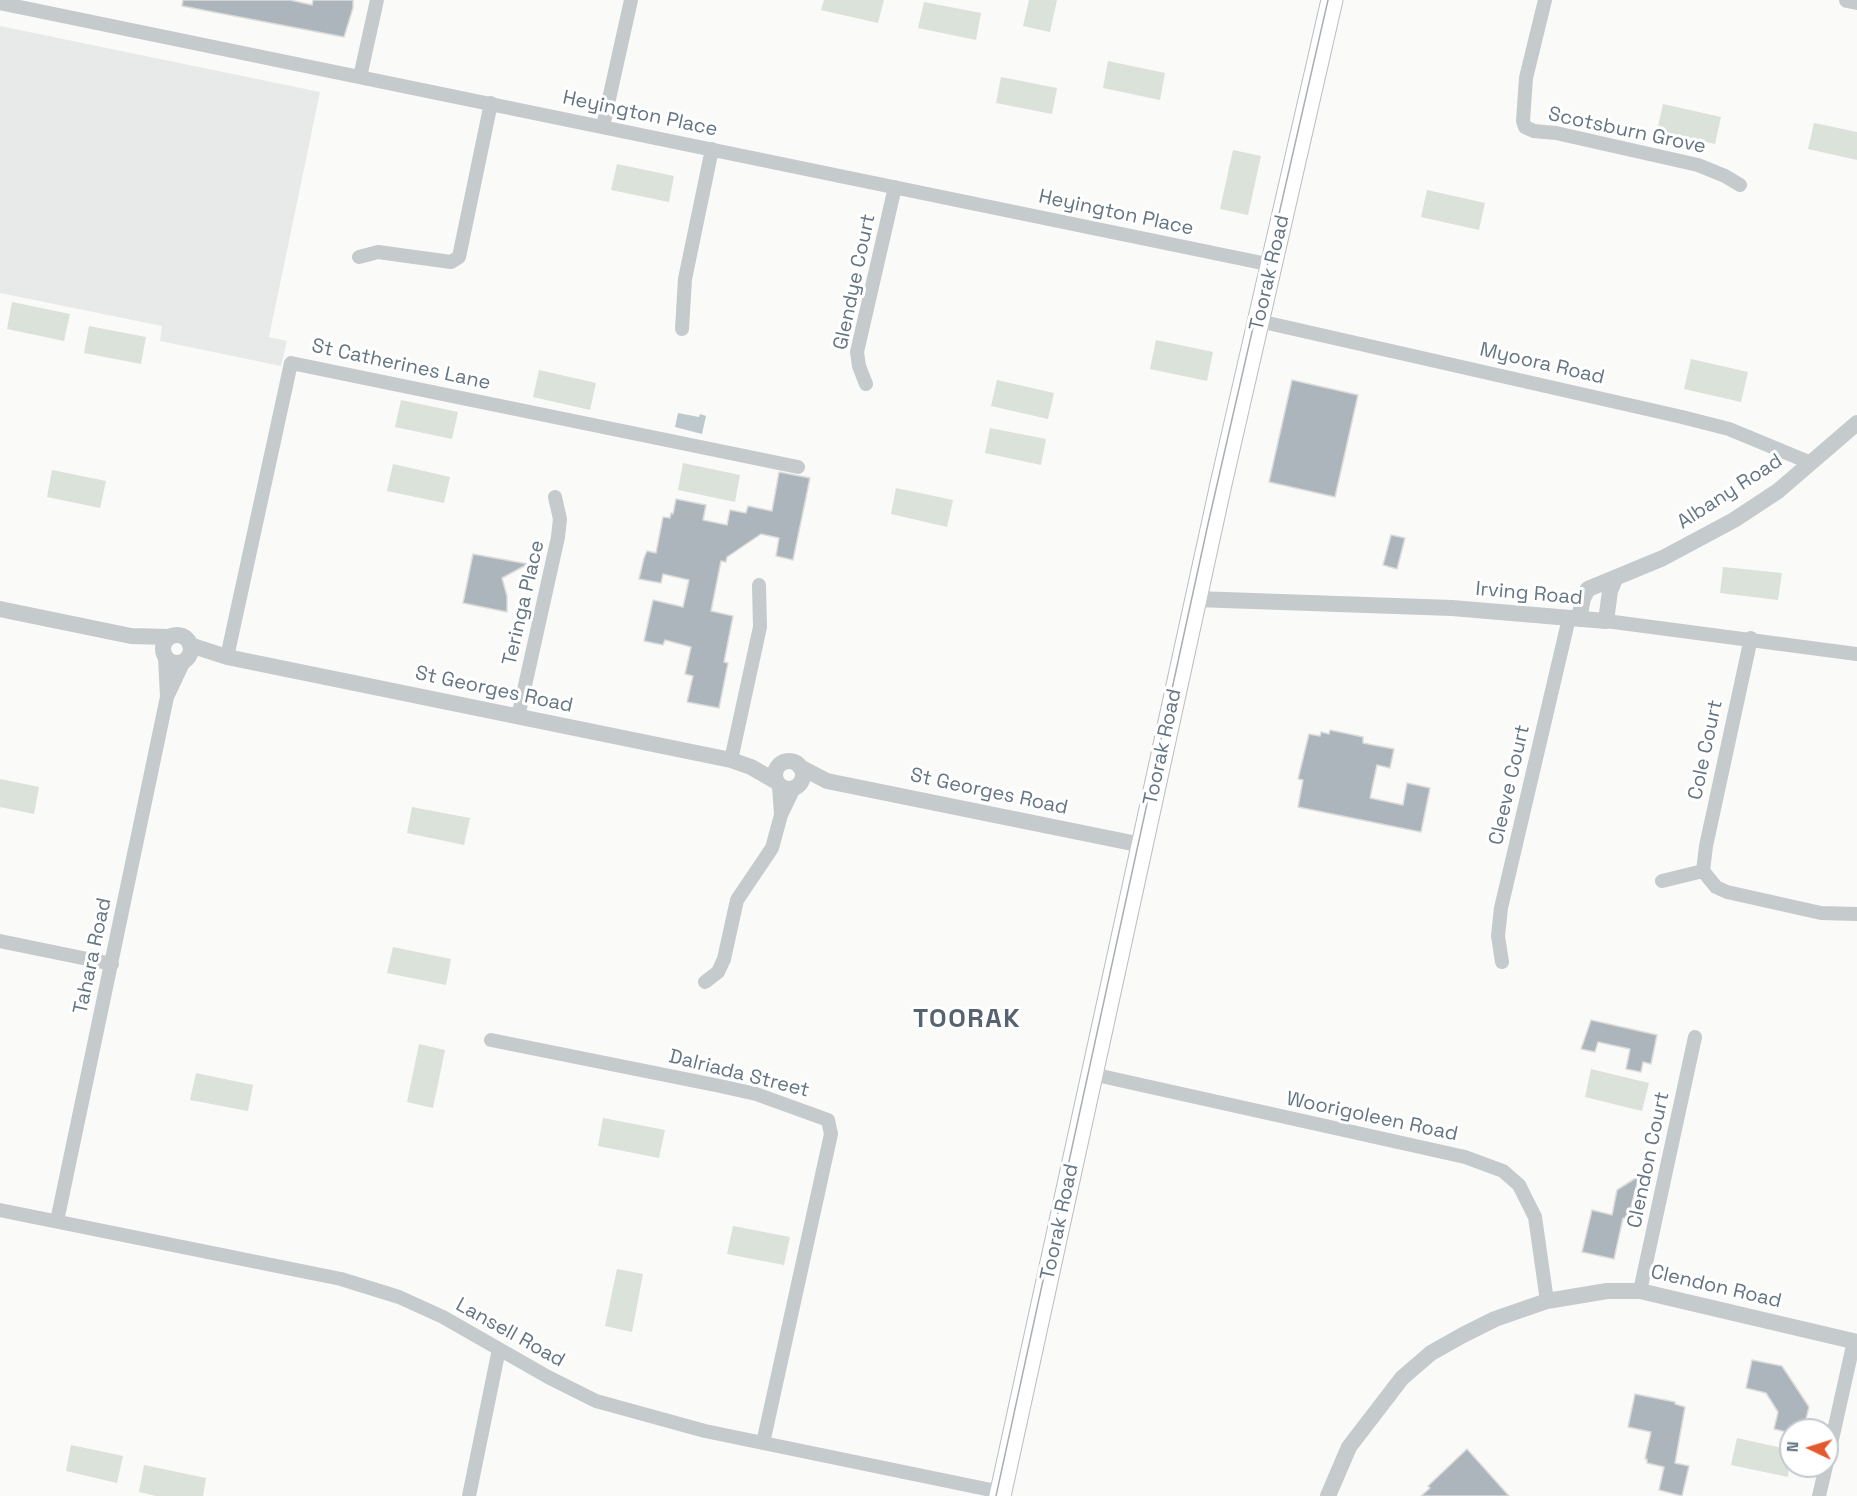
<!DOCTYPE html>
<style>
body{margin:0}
#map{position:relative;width:1857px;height:1496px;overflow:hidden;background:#fafaf8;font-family:"Space Grotesk",sans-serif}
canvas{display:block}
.north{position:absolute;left:1779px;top:1418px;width:60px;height:60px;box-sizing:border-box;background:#fff;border:2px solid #c1c8cd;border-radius:50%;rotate:274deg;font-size:16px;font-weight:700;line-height:24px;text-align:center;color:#647583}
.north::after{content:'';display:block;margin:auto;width:21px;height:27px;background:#e55a2c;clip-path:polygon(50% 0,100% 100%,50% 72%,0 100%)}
</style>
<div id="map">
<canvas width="1857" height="1496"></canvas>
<div class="north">N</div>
</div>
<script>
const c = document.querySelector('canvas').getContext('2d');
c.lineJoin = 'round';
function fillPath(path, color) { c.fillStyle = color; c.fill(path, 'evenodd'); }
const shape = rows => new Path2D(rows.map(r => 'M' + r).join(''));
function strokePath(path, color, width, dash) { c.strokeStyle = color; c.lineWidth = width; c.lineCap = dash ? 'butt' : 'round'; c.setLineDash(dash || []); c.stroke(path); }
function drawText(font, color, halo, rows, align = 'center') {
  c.font = font + ' "Space Grotesk",sans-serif'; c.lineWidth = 6; c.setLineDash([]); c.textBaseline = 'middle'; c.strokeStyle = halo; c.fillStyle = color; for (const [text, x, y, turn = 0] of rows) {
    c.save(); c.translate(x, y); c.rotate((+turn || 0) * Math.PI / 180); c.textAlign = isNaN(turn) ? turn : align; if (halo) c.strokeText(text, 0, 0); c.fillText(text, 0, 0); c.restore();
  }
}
fillPath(shape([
 [0,26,320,92,269,337,287,341,281,366,160,341,162,326,0,293]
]), '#e8e9e9');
fillPath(shape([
 [824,0,884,0,878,23,821,10],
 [1029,0,1057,0,1050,32,1023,26],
 [924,2,981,13,976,40,918,28],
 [1108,61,1165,73,1160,100,1103,88],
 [1001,77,1057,88,1052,114,996,103],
 [1663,104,1721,117,1715,144,1657,131],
 [1814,123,1857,132,1857,160,1808,149],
 [1233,150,1261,156,1248,215,1220,209],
 [617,164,674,176,669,202,611,190],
 [1427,190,1485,203,1479,230,1421,217],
 [12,302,70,314,64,341,7,329],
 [89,326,146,337,141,364,84,353],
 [1156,340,1213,352,1207,381,1150,369],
 [1691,359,1748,372,1741,402,1684,389],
 [539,370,596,383,590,410,533,397],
 [997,380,1054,393,1048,419,991,406],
 [401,400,458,412,452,439,395,427],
 [990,428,1046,439,1041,465,985,453],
 [683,463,740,475,735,502,678,490],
 [393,464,450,477,444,503,387,491],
 [52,470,106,481,100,508,47,497],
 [896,488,953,500,947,527,891,514],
 [1723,567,1782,573,1778,600,1720,593],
 [0,779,39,787,34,814,0,807],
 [412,807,470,818,464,845,407,833],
 [393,947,451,959,446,985,387,973],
 [419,1044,445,1050,433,1108,407,1102],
 [1591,1069,1649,1083,1642,1111,1585,1097],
 [196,1073,253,1085,248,1111,190,1100],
 [603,1118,665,1130,659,1158,598,1146],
 [733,1226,790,1237,784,1265,727,1254],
 [617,1269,643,1274,632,1332,605,1326],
 [1737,1438,1791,1450,1788,1477,1731,1465],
 [71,1445,123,1456,117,1483,66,1471],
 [144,1465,206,1478,203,1496,156,1496,139,1492]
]), '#dbe2d9');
fillPath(shape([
 [678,413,699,417,700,414,706,416,702,434,675,427]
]), '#bec9cd');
const building = shape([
 [183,0,290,0,312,5,313,0,353,0,353,8,344,37,182,6,183,0],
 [1292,380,1358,395,1335,497,1269,482,1292,380],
 [779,472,810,478,793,560,776,556,779,538,761,534,727,557,726,562,721,561,711,611,733,616,724,662,728,663,719,708,687,702,693,676,685,674,691,647,665,640,663,645,644,641,653,600,683,607,689,580,663,574,661,583,639,579,644,558,647,551,656,553,663,517,670,518,671,513,673,514,676,499,706,505,703,520,727,525,730,510,746,513,748,506,772,511,779,472],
 [1391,535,1405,538,1397,569,1383,565,1391,535],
 [473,554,528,564,502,578,507,596,507,612,463,603,473,554],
 [1330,730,1363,737,1363,743,1394,749,1390,768,1377,765,1370,798,1403,805,1407,783,1430,788,1421,832,1298,807,1303,780,1298,779,1309,734,1320,736,1321,732,1329,734,1330,730],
 [1591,1020,1657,1035,1651,1064,1643,1062,1641,1072,1626,1069,1630,1049,1598,1042,1595,1052,1581,1049,1591,1020],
 [1639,1176,1628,1219,1623,1218,1614,1259,1582,1252,1592,1210,1612,1215,1617,1190,1639,1176],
 [1752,1360,1782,1366,1809,1407,1803,1430,1791,1430,1791,1433,1774,1429,1778,1412,1766,1393,1746,1388,1752,1360],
 [1635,1394,1675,1402,1675,1404,1685,1407,1675,1463,1689,1466,1682,1496,1659,1490,1664,1467,1647,1463,1647,1459,1645,1459,1651,1432,1628,1427,1635,1394],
 [1467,1449,1509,1496,1421,1496,1430,1488,1428,1486,1467,1449]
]);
fillPath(building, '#acb5bb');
strokePath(building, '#dcdcda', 1.5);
const primary = shape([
 [1000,1496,1221,484,1332,0]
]);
strokePath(primary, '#b9bdc1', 23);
strokePath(shape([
 [1545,0,1526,78,1523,121,1525,127,1534,131,1556,133,1698,165,1725,176,1740,185],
 [0,3,1272,265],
 [360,77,377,0],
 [603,126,631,0],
 [359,257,378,252,451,262,459,257,491,103],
 [1259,321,1682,417,1729,429,1811,463],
 [682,329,685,279,712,149],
 [866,384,859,366,857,352,895,187],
 [1606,621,1857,654],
 [227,657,291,363,798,467],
 [165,658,167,697],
 [518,717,558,537,560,519,555,497],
 [731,760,760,627,759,585],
 [779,785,781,815],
 [1703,871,1716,887,1727,892,1821,913,1857,914],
 [1662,881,1703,871,1706,846,1751,638],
 [0,941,112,964],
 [1502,962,1498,936,1501,908,1569,618],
 [705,982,718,972,724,959,737,900,772,848,781,815,794,788],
 [491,1040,720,1086,756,1094,828,1120,831,1134,763,1443],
 [1092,1074,1465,1157,1503,1171,1519,1185,1535,1217,1547,1301],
 [0,1210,341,1279,399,1297,443,1317,548,1377,596,1401,705,1431,1001,1492],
 [57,1221,167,697,184,661],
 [1640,1291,1695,1037],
 [1827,1462,1854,1341],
 [469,1496,499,1349],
 [1819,1496,1826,1466]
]), '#c5cacd', 14);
strokePath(shape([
 [1847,0,1857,2],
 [1196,599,1452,608,1606,621,1610,591,1615,579],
 [0,609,131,636,169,637],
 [1579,619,1583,598,1588,589,1663,558,1734,520,1778,491,1857,423],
 '163 649a14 14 0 1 1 28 0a14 14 0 1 1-28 0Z',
 [190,645,227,657,731,760,751,767,777,782],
 '775 775a14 14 0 1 1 28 0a14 14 0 1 1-28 0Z',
 [800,767,827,781,1142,845],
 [1328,1496,1349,1447,1402,1378,1431,1353,1463,1335,1495,1319,1547,1301,1607,1291,1640,1291,1857,1342]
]), '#c5cacd', 16);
strokePath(primary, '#fff', 21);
strokePath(shape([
 [996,1496,1208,524,1328,0]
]), '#a8aeb4', 1.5);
drawText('20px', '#647583', '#fff', [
 ["Heyington Place",640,114,12],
 ["Scotsburn Grove",1627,131,12],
 ["Heyington Place",1116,213,12],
 ["Toorak Road",1270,273,-77],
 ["Glendye Court",855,282,-78],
 ["Myoora Road",1542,364,13],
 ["St Catherines Lane",401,365,12],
 ["Albany Road",1730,492,-33],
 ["Irving Road",1529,594,5],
 ["Teringa Place",524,603,-77],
 ["St Georges Road",494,690,12],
 ["Toorak Road",1163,747,-78],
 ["Cole Court",1706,750,-78],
 ["Cleeve Court",1510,785,-77],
 ["St Georges Road",989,792,12],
 ["Tahara Road",93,956,-78],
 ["Dalriada Street",739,1074,14],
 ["Woorigoleen Road",1372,1117,12],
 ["Clendon Court",1649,1160,-78],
 ["Toorak Road",1060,1222,-78],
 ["Clendon Road",1716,1287,13],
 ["Lansell Road",510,1333,29]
]);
c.letterSpacing = '1.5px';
drawText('bold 26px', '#57636e', '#fff', [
 ["TOORAK",967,1020]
]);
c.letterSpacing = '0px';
</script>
